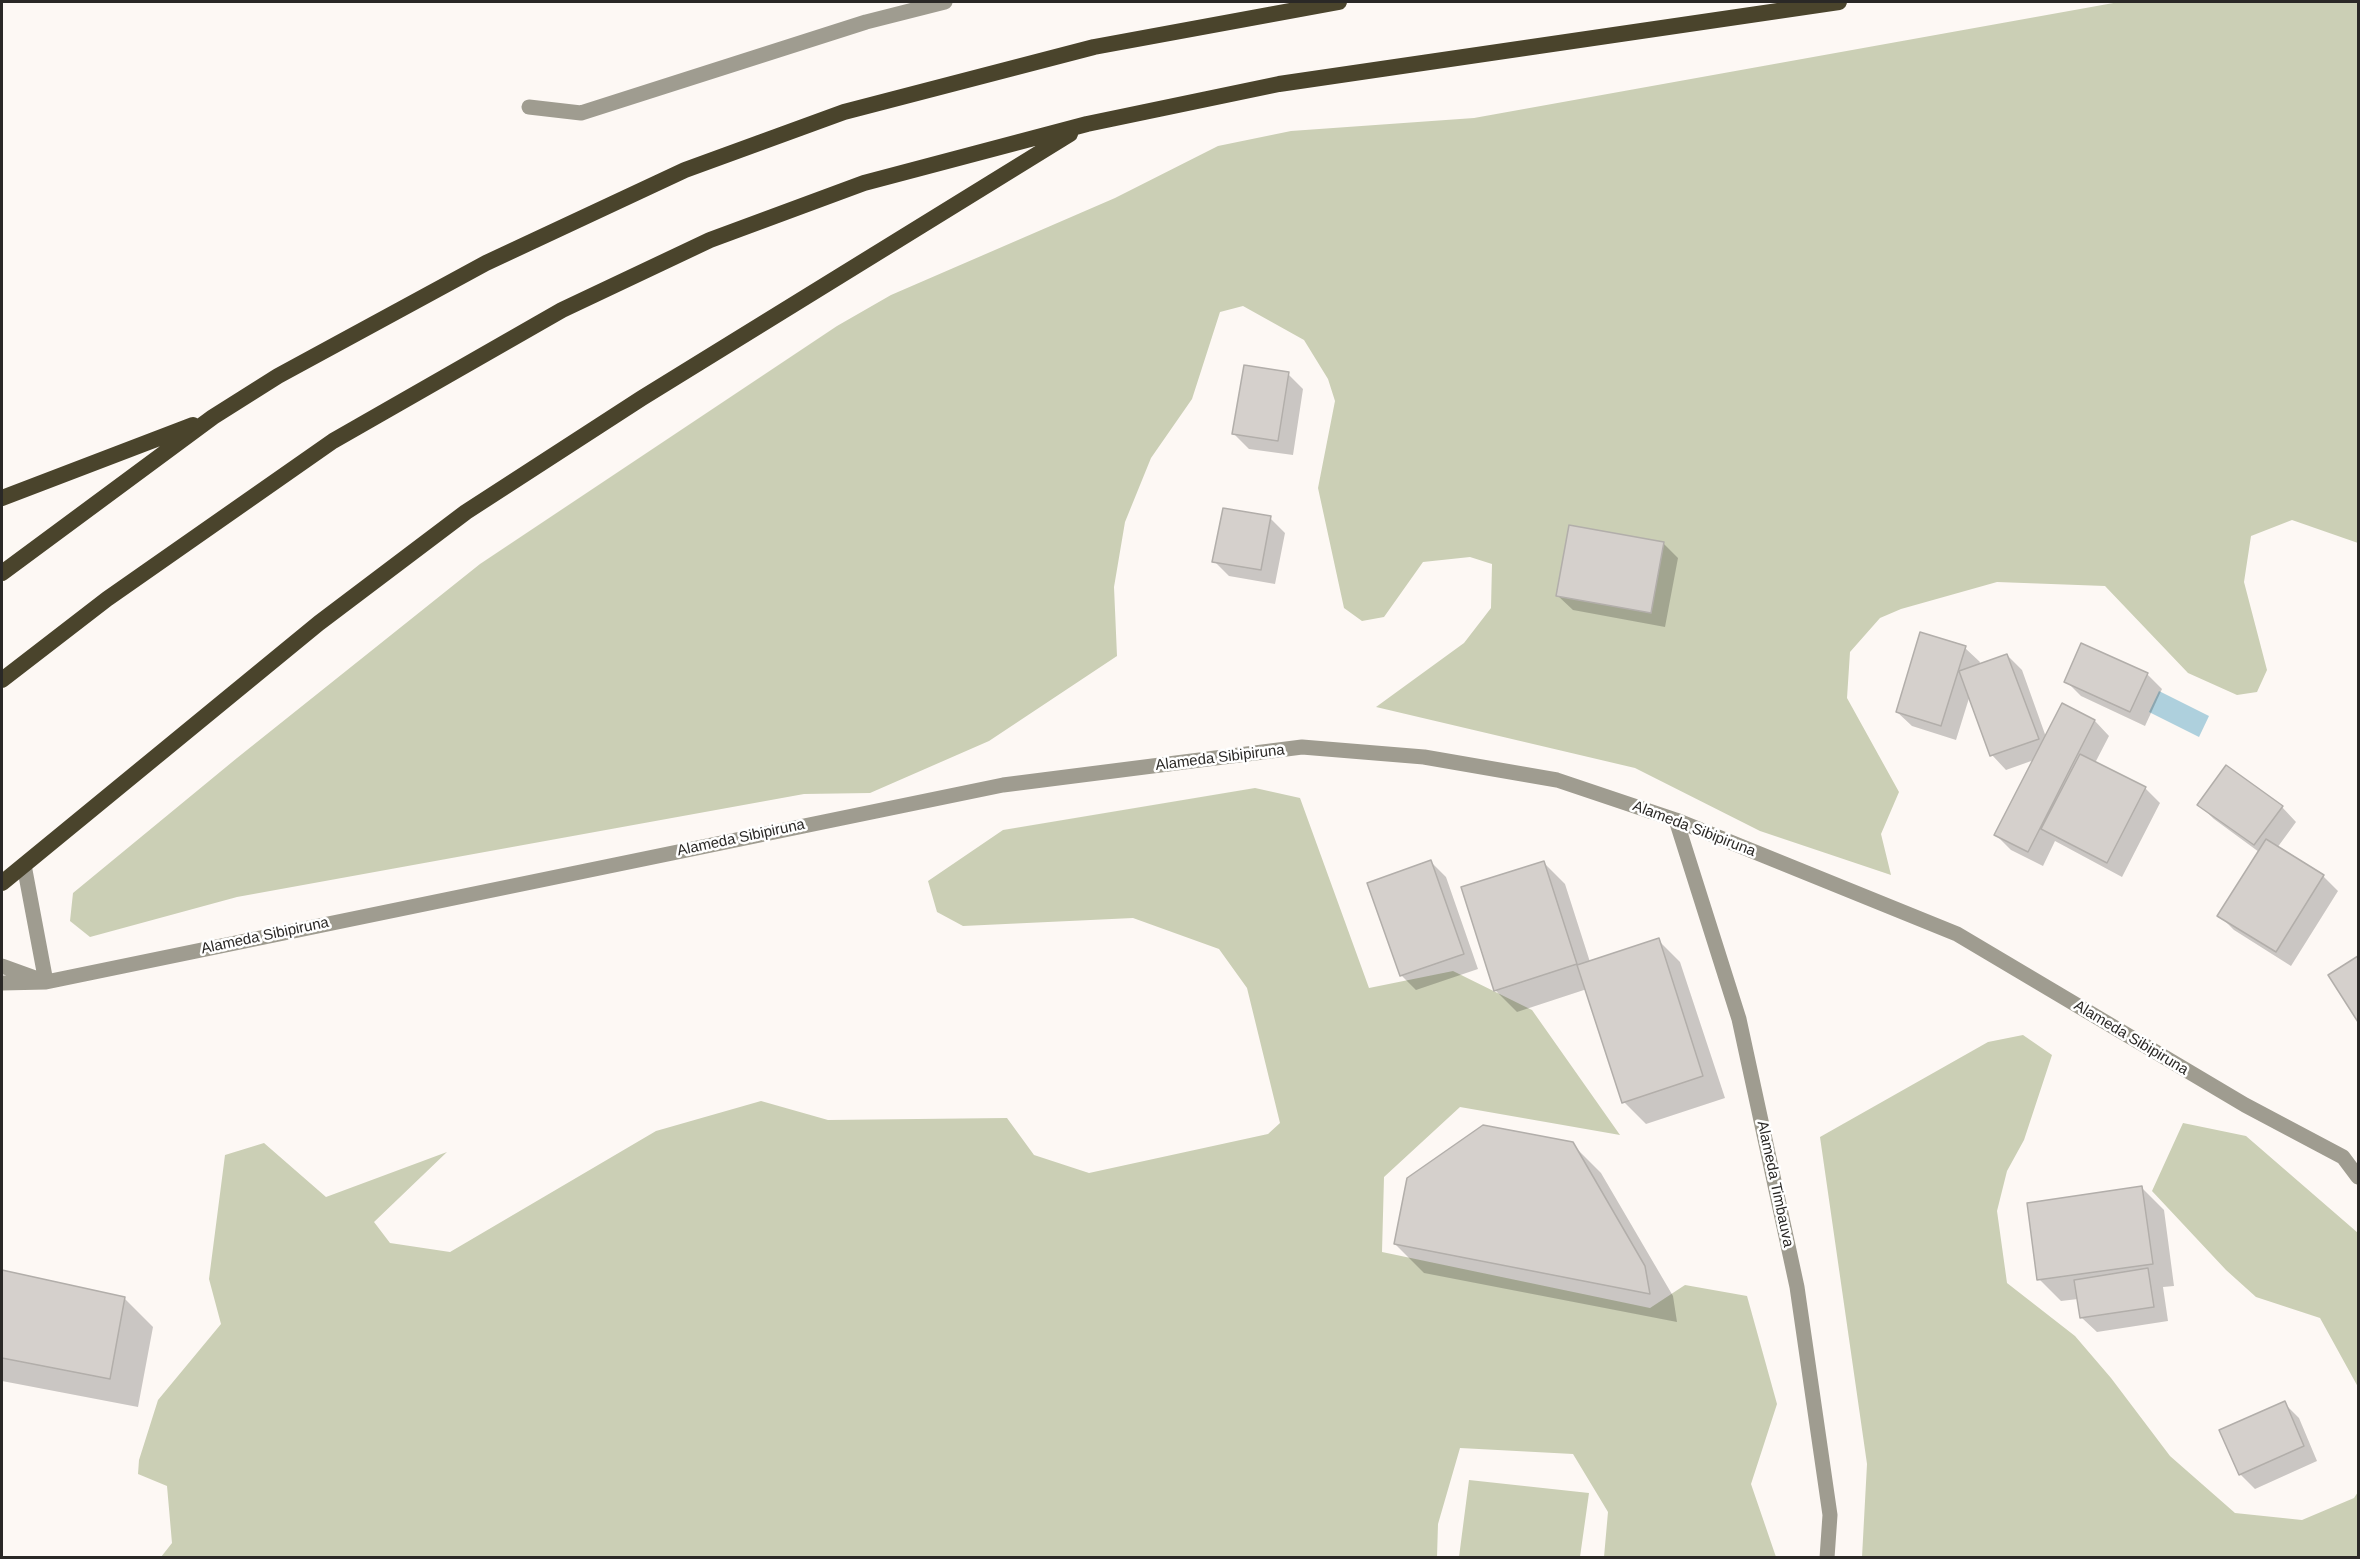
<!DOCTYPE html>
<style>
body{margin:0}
#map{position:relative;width:2360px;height:1559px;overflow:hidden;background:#fdf8f4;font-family:Helvetica,sans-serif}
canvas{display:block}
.frame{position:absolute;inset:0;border:3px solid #2a2826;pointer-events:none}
</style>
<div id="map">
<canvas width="2360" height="1559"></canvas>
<div class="frame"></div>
</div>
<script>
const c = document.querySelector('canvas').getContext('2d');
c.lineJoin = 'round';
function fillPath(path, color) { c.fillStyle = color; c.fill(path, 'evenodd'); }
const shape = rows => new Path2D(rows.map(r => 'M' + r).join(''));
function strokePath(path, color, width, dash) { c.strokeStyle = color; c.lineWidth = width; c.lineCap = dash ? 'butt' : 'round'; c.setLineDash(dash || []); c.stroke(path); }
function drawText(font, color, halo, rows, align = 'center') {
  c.font = font + ' Helvetica,sans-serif'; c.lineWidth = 5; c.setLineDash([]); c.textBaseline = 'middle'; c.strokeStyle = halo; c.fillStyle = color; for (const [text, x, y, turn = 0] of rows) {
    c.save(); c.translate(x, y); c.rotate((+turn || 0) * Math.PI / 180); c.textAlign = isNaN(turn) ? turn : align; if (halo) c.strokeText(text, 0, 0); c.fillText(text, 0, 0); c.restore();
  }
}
fillPath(shape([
 [2119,2,2358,2,2358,543,2292,520,2251,536,2244,582,2267,670,2257,692,2237,695,2188,673,2105,586,1997,582,1901,609,1880,618,1850,652,1847,698,1899,792,1881,834,1891,875,1760,831,1635,768,1376,707,1464,643,1491,608,1492,564,1470,557,1423,562,1384,617,1362,621,1344,608,1318,488,1335,401,1328,379,1304,340,1243,306,1220,312,1192,399,1151,458,1125,522,1114,587,1117,656,989,741,870,793,804,794,237,897,90,937,70,921,73,893,237,758,480,564,837,326,891,295,1115,198,1218,146,1291,131,1474,118],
 [1255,788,1300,798,1369,988,1453,971,1532,1010,1620,1135,1460,1107,1384,1177,1382,1252,1650,1308,1685,1285,1747,1296,1777,1404,1751,1484,1776,1557,1604,1557,1608,1512,1573,1454,1460,1448,1438,1524,1437,1557,161,1557,172,1543,167,1486,138,1474,139,1460,158,1400,221,1324,209,1279,225,1155,264,1143,326,1197,447,1152,374,1222,390,1243,450,1252,656,1131,761,1101,828,1120,1007,1118,1034,1155,1089,1173,1268,1134,1280,1123,1247,988,1219,949,1133,918,963,926,937,912,928,881,1003,830],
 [2023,1035,2052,1055,2024,1140,2007,1171,1997,1211,2007,1283,2075,1336,2111,1378,2170,1456,2235,1513,2302,1520,2354,1498,2358,1492,2358,1557,1862,1557,1867,1464,1820,1137,1988,1042],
 [2183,1123,2246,1136,2358,1233,2358,1387,2320,1318,2256,1297,2226,1270,2152,1191],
 [1469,1480,1589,1493,1580,1557,1459,1557]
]), '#cbcfb5');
fillPath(shape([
 [2159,691,2209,716,2199,737,2149,712]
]), '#aed0dd');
fillPath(shape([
 [1288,374,1303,389,1293,455,1249,449,1234,434],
 [1270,518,1285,533,1275,584,1229,576,1214,561],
 [1663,543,1678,558,1665,627,1573,610,1558,596],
 [1965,648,1980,662,1979,666,2007,655,2022,670,2046,737,2095,721,2109,736,2095,763,2145,788,2160,803,2122,877,2055,841,2043,866,2011,850,1996,835,2034,760,2006,770,1992,755,1970,695,1956,740,1912,726,1897,712],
 [2147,674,2162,689,2145,726,2081,696,2066,681],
 [2199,805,2282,807,2296,822,2277,848,2323,876,2338,891,2291,966,2234,930,2219,915,2259,852,2214,819],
 [1431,862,1446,877,1478,969,1416,990,1401,975],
 [1543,862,1565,884,1590,962,1658,940,1680,962,1725,1098,1646,1124,1624,1102,1587,989,1517,1012,1495,990],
 [2358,958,2358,1019,2330,976],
 [1572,1144,1601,1173,1673,1296,1677,1322,1424,1273,1395,1244],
 [2142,1188,2164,1210,2174,1286,2163,1287,2168,1321,2097,1332,2082,1318,2078,1299,2061,1301,2039,1279],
 [2,1272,124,1298,153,1327,138,1407,2,1381],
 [2284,1403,2299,1418,2317,1461,2255,1489,2240,1474]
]), '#0003');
const building = shape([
 [1244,365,1289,372,1278,441,1232,434,1244,365],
 [1223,508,1271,516,1261,570,1212,562,1223,508],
 [1569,525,1664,542,1651,613,1556,596,1569,525],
 [1920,632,1966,646,1941,726,1896,712,1920,632],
 [2081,643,2148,673,2130,712,2064,682,2081,643],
 [2007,654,2039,739,1990,756,1959,671,2007,654],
 [2062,703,2095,720,2028,852,1994,835,2062,703],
 [2080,754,2146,787,2107,863,2041,829,2080,754],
 [2226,765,2283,806,2254,845,2197,805,2226,765],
 [2266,839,2324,875,2276,952,2217,916,2266,839],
 [1431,860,1464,954,1400,976,1367,883,1431,860],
 [1544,861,1577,964,1494,991,1461,887,1544,861],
 [1659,938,1703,1076,1622,1103,1577,965,1659,938],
 [2358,956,2358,1022,2328,975,2358,956],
 [1483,1125,1573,1142,1645,1266,1650,1294,1394,1244,1407,1178,1483,1125],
 [2142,1186,2153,1264,2037,1280,2027,1203,2142,1186],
 [2148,1268,2154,1307,2080,1318,2074,1280,2148,1268],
 [2,1270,125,1297,110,1379,2,1358,2,1270],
 [2285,1401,2304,1446,2239,1475,2219,1430,2285,1401]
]);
fillPath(building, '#d5d0cc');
strokePath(building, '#b2aeaa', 1.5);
strokePath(shape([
 [529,107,581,113,866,22,945,2],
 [1676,820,1739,1019,1797,1287,1830,1515,1827,1558],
 [24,865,46,982],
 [2,966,38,979],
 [2,983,46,982,1003,785,1302,747,1424,757,1557,780,1676,820,1957,934,2245,1105,2343,1157,2358,1177]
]), '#9f9c90', 15);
strokePath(shape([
 [2,498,193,425],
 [2,573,213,417,278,376,486,263,685,170,844,112,1094,47,1339,2],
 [2,680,107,599,333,441,562,310,710,240,864,183,1087,124,1279,84,1839,2],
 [2,883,319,623,466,512,642,398,1070,134]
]), '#4a442c', 16);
drawText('15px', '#2a2826', '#fff', [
 ["Alameda Sibipiruna",1220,758,-7],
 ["Alameda Sibipiruna",1694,829,21],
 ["Alameda Sibipiruna",741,838,-12],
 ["Alameda Sibipiruna",265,936,-12],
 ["Alameda Sibipiruna",2131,1038,31],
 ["Alameda Timbauva",1775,1184,78]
]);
</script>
